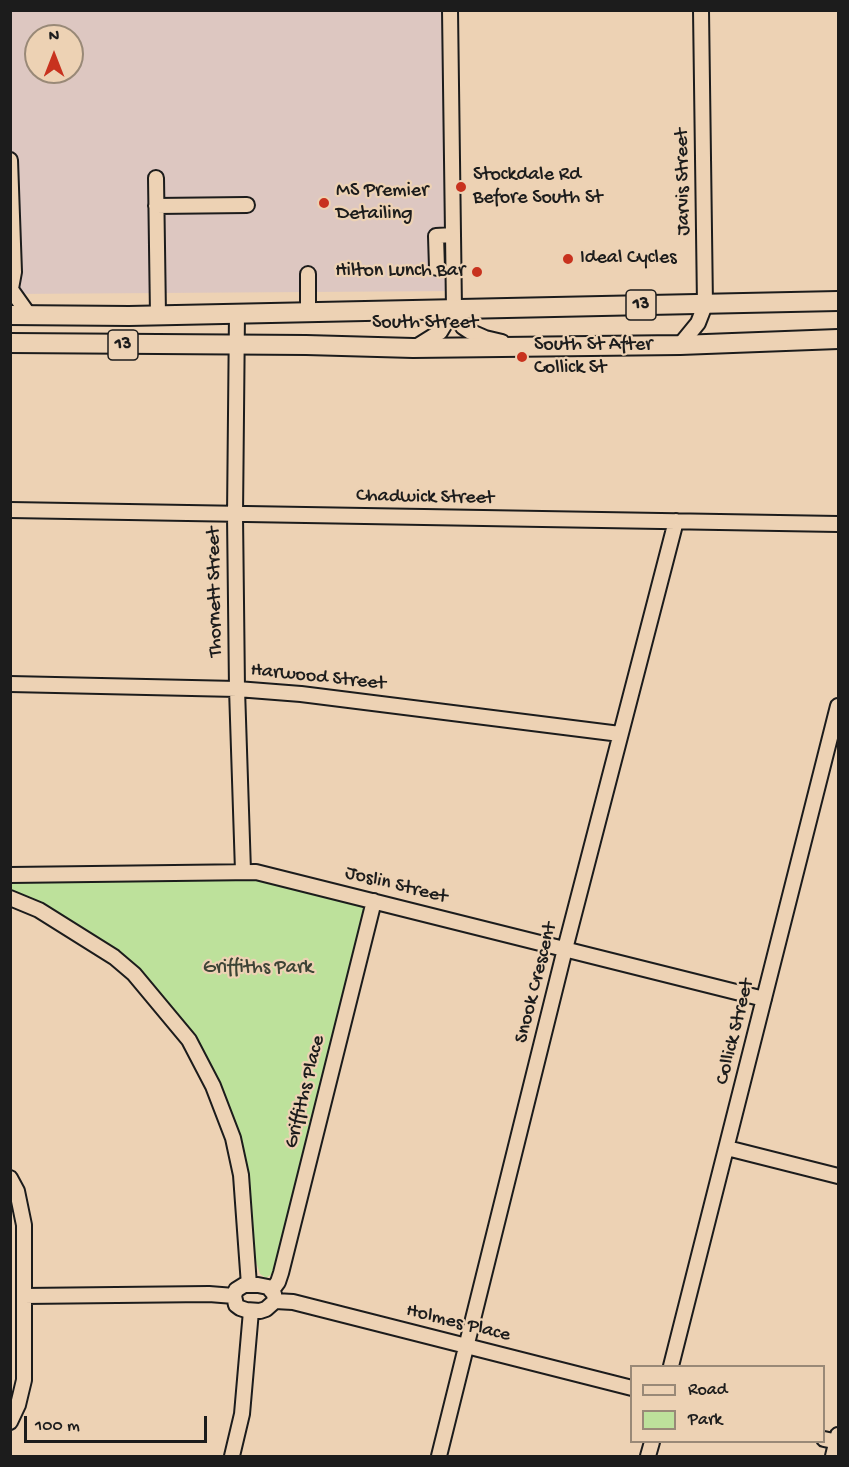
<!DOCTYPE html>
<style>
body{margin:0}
#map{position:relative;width:849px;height:1467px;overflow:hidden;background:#edd2b4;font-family:"Gochi Hand",sans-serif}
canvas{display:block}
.frame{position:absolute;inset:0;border:12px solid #1c1c1c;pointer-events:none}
.legend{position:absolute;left:630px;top:1365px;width:195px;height:78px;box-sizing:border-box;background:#edd2b4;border:2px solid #998977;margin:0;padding:8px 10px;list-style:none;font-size:18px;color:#1c1c1c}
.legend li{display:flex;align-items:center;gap:12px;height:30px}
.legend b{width:30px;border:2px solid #998977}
.north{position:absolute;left:24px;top:24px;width:60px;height:60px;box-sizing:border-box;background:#edd2b4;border:2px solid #998977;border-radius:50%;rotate:0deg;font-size:16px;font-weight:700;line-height:24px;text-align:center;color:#1c1c1c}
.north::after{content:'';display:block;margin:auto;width:21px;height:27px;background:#c8321e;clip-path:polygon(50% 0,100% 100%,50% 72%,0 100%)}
.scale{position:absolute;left:24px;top:1416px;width:183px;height:27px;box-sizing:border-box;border:3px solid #1c1c1c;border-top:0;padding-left:8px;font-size:18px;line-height:21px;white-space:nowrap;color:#1c1c1c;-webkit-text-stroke:4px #edd2b4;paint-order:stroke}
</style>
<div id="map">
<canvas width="849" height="1467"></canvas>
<div class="frame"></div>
<ul class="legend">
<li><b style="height:8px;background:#edd2b4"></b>Road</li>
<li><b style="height:16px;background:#bde19b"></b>Park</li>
</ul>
<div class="north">N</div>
<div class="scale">100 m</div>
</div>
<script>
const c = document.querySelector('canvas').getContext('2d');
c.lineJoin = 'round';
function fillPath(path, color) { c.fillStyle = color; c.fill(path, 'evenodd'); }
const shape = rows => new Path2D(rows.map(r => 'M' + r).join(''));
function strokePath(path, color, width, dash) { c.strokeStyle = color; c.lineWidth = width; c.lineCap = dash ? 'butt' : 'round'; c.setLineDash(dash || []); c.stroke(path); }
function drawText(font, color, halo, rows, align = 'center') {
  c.font = font + ' "Gochi Hand",sans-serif'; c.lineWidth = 4.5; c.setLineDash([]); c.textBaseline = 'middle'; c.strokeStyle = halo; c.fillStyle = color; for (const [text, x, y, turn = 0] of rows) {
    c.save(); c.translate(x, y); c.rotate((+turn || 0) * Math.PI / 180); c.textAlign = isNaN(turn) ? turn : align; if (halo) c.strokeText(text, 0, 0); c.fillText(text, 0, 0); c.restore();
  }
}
fillPath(shape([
 [10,11,459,11,457,291,11,294],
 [36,36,72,36,72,72,36,72]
]), '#ddc7c1');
fillPath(shape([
 [241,875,368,905,281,1246,272,1274,266,1278,260,1274,255,1259,251,1242,246,1174,192,1035,166,999,138,967,39,903,11,891,10,878]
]), '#bde19b');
const minor = shape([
 [450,10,454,309,463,327,469,331,485,338,502,342],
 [10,160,14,272,10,294],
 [156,178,158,315],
 [156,206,247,205],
 [437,268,436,236,453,235],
 [308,274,308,312],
 [12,291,29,315],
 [237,313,235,515,237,689,243,871],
 [680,345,698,323,705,305,701,10],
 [416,347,440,332,454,309],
 [10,510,838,524],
 [10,684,237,689,301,694,620,734],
 [10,875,256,872,764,999],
 [10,898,39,910,114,957,134,974,189,1040,213,1086,233,1138,241,1175,249,1285],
 [727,1148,838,1176],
 [10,1178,17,1191,24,1225,24,1380,18,1405,10,1422],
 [244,1285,258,1285,268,1287,274,1294,275,1301,266,1309,260,1311,246,1310,240,1308,236,1305,234,1296,236,1290,244,1285],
 [272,1290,278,1282,281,1273,374,901],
 [24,1296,209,1294,234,1296],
 [275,1301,293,1302,632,1388],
 [671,1366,838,706],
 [824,1439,838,1442],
 [232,1456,242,1414,251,1311],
 [439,1456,565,949,676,521],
 [648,1456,652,1442],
 [833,1456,838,1435]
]);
const major = shape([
 [10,315,129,316,838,301],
 [10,343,306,345,413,348,680,345,838,339]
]);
strokePath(minor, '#1c1c1c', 18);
strokePath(major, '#1c1c1c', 22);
strokePath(minor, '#edd2b4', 14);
strokePath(major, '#edd2b4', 18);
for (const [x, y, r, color] of [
 [461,187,6,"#c8321e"],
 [324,203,6,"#c8321e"],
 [568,259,6,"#c8321e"],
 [477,272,6,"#c8321e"],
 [522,357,6,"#c8321e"]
]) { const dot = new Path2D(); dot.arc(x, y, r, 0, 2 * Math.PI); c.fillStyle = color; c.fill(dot); strokePath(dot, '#edd2b4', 2); }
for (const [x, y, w] of [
 [641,305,30],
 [123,345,30]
]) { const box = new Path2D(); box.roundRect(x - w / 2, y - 15, w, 30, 4.5); c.fillStyle = '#edd2b4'; c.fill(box); strokePath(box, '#1c1c1c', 1.5); }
drawText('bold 18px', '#1c1c1c', null, [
 ["13",641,305],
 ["13",123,345]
]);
drawText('20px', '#1c1c1c', '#edd2b4', [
 ["Stockdale Rd",473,176],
 ["Before South St",473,199],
 ["MS Premier",336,192],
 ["Detailing",336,215],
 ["Ideal Cycles",580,259],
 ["Hilton Lunch Bar",465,272,"right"],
 ["South St After",534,346],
 ["Collick St",534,369]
], 'left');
drawText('20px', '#1c1c1c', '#edd2b4', [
 ["Jarvis Street",684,182,-91],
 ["South Street",425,324],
 ["Chadwick Street",425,498,1],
 ["Thornett Street",216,592,-91],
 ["Harwood Street",318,678,6],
 ["Joslin Street",396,886,14],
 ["Snook Crescent",537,983,-76],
 ["Collick Street",736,1032,-76],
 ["Griffiths Place",306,1092,-76],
 ["Holmes Place",458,1324,14]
]);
drawText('20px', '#3c4335', '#edd2b4', [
 ["Griffiths Park",258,969]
]);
</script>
